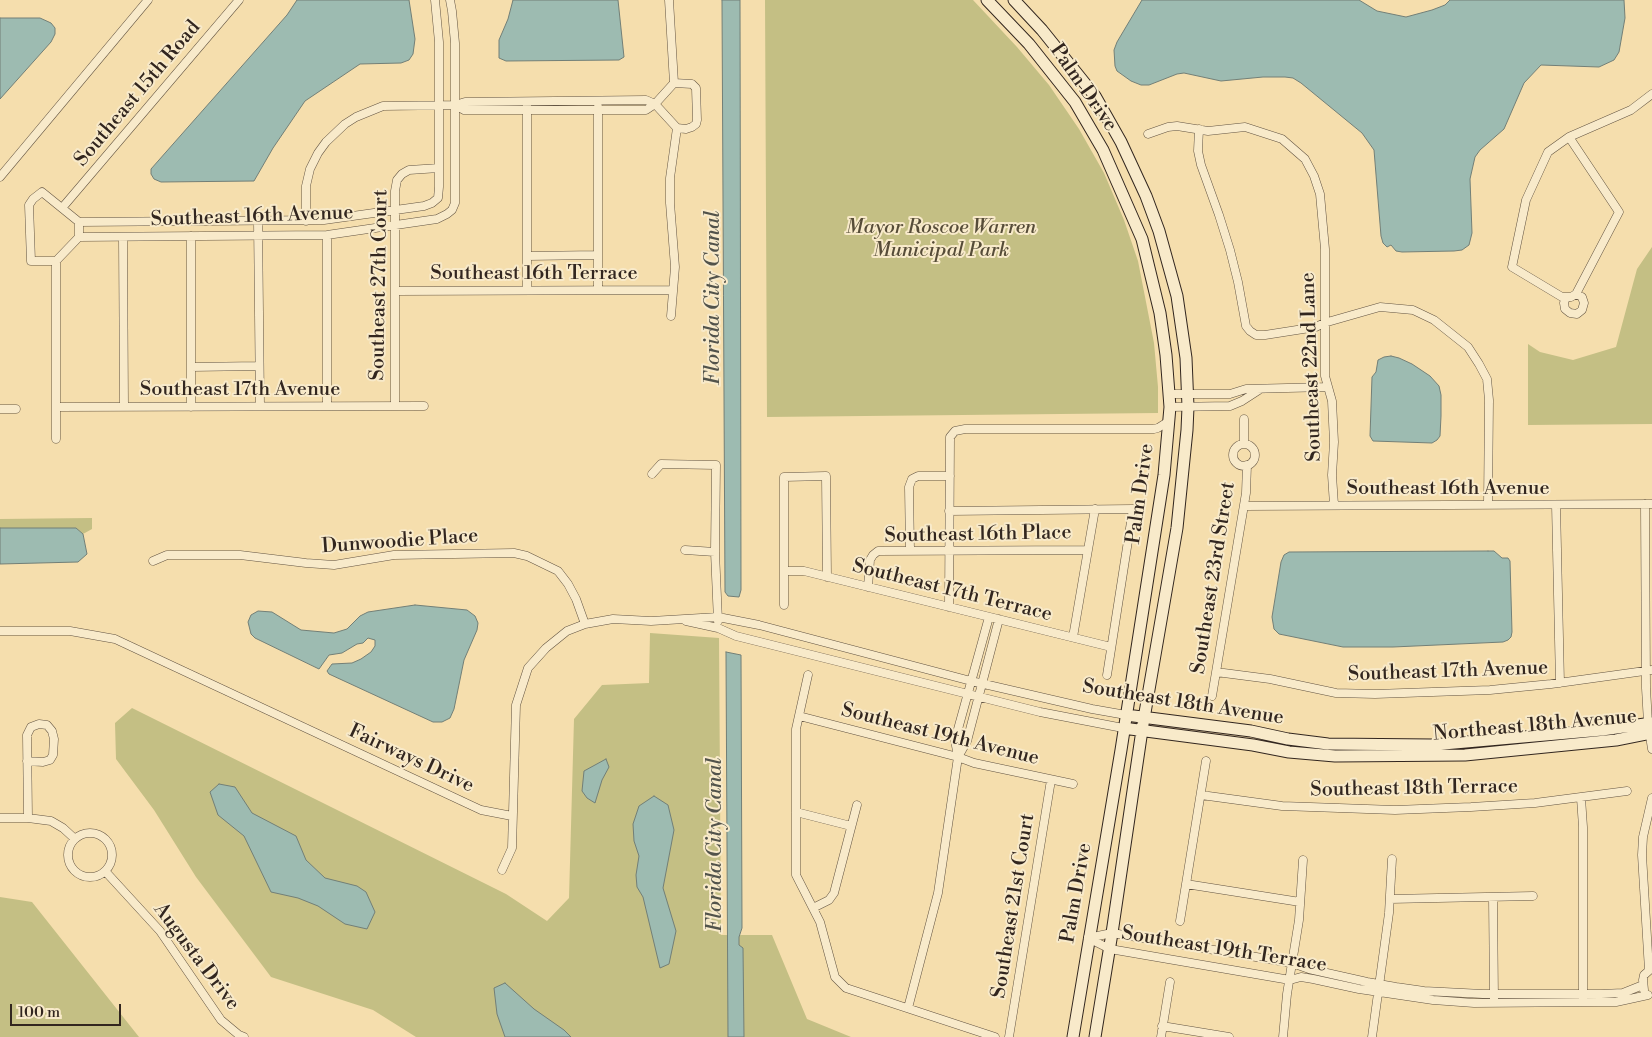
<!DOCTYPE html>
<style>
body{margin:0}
#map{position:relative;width:1652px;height:1037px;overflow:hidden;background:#f5dead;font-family:"Libre Bodoni",serif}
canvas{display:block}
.scale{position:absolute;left:10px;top:1004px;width:111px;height:22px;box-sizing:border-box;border:2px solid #32261f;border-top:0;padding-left:6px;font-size:15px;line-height:18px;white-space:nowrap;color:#32261f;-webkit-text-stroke:4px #f8eaca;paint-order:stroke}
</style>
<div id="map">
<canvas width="1652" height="1037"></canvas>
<div class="scale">100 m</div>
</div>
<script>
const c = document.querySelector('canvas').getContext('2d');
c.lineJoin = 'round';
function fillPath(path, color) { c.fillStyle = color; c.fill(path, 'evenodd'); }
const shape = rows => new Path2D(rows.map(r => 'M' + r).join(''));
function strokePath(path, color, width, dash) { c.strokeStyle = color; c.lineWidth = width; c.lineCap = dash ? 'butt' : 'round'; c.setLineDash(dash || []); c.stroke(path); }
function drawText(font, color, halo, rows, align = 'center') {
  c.font = font + ' "Libre Bodoni",serif'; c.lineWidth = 4; c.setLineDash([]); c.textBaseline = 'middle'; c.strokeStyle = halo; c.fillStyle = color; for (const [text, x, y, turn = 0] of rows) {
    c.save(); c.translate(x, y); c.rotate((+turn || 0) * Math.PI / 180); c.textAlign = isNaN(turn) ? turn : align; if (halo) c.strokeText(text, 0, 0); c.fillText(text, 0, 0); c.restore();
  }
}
fillPath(shape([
 [765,0,973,0,1017,47,1049,85,1079,129,1104,173,1124,220,1138,261,1154,343,1158,387,1158,413,767,417],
 [1652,247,1652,424,1528,425,1528,344,1540,352,1573,360,1616,347,1637,269],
 [92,518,92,529,83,534,76,528,0,528,0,519],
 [650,633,719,638,721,935,772,935,807,1019,851,1037,416,1037,373,1010,271,977,196,877,154,810,116,759,115,723,132,708,506,894,547,921,569,898,574,719,602,685,649,683],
 [0,897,32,902,139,1037,0,1037]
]), '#c4bf84');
const water = shape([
 [297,0,409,0,415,39,413,54,409,60,401,63,360,64,305,101,273,148,254,181,161,182,154,179,151,174,151,169,287,15,297,0],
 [513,0,618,0,624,57,619,60,506,61,499,58,499,40,508,19,513,0],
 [722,0,740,0,741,590,739,597,728,596,725,592,722,0],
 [1142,0,1359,0,1377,11,1406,17,1432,10,1445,5,1450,0,1624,0,1625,18,1619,52,1614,60,1599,67,1541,65,1524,83,1504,129,1480,150,1475,157,1470,179,1472,233,1469,245,1462,250,1454,251,1402,252,1396,251,1391,245,1387,247,1383,243,1381,236,1374,150,1362,133,1301,83,1293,78,1285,77,1263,77,1221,81,1184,73,1177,74,1149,85,1141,85,1131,81,1117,71,1115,66,1114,50,1117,42,1142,0],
 [0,18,40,18,51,23,55,28,55,34,51,42,0,99,0,18],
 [1391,356,1399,358,1412,364,1430,376,1439,386,1441,395,1441,416,1440,436,1437,440,1432,443,1373,441,1370,436,1372,377,1376,372,1378,360,1384,357,1391,356],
 [0,528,76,528,83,534,87,554,78,562,0,564,0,528],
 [1488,551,1494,551,1502,558,1508,558,1510,561,1512,632,1511,637,1508,640,1503,642,1393,647,1343,647,1279,634,1274,629,1272,617,1281,562,1284,555,1289,552,1488,551],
 [415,605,467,610,475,616,478,623,477,630,464,660,454,709,450,718,442,722,433,722,329,674,327,671,332,664,352,663,361,659,371,652,375,646,375,640,368,638,363,643,357,644,342,653,329,655,319,669,255,638,251,634,248,622,251,615,258,611,272,612,301,630,334,633,347,629,360,616,368,612,415,605],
 [726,652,741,655,742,928,739,937,739,945,743,948,744,1037,728,1037,726,652],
 [606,759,609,767,602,780,595,803,587,798,582,791,584,771,606,759],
 [219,784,235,787,252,813,296,836,306,860,325,878,357,886,366,892,375,912,367,929,345,924,318,906,298,898,271,892,244,836,218,815,210,792,219,784],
 [654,796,668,805,674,830,663,888,676,931,669,964,660,968,643,897,637,887,636,875,639,856,634,841,633,824,639,806,654,796],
 [505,983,534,1009,564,1030,571,1037,505,1037,497,1014,494,988,505,983]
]);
fillPath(water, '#9dbbb1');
strokePath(water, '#727f77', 1);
const street = shape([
 [669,0,674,83],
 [674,83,692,84,696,88,697,120,696,124,692,127,686,129,677,128,655,104,674,83],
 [527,105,527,290],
 [598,107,598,290],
 [1199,129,1198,151,1201,165,1219,215,1230,250,1238,282,1246,326,1250,331,1256,335,1265,335,1316,327,1324,323,1380,307,1413,310,1434,320,1468,347,1479,364,1487,379,1489,400,1488,505],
 [1148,134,1168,127,1177,126,1208,131,1245,127,1282,139,1305,159,1314,176,1320,194,1325,249,1325,376,1332,401,1334,442,1332,475,1334,505],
 [1569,137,1619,212,1576,294,1571,297,1562,297,1512,267,1526,200,1548,152,1569,137],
 [1569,137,1631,110,1652,94],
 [0,177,148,0],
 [62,208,239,0],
 [258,221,260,406],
 [306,221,306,186,310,169,318,153,326,142,345,124,356,117,383,106,455,105,465,102,646,100,655,104,646,110,464,110,455,105],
 [79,222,79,237,56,261,31,261,29,205,33,199,42,192,79,222,324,220,424,206,432,203,438,198,439,187,439,42,435,0],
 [327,235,327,406],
 [191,236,191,407],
 [79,237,327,235,437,219,447,214,452,210,455,203,455,43,452,11,450,0],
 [123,237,124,407],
 [527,256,598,255],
 [56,261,56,439],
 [395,291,673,290],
 [1566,297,1564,303,1565,309,1570,313,1577,314,1582,310,1584,303,1582,297,1576,294],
 [671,316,675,267,670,203,670,178,677,128],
 [191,367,259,366],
 [1169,394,1230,394,1246,389,1328,387],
 [395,406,395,191,397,180,402,174,409,170,439,168],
 [56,407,424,406],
 [1170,407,1230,406,1242,401,1259,390],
 [0,409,16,409],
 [1244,419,1244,444],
 '1233 455a11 11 0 1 1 22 0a11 11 0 1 1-22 0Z',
 [652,474,661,464,716,465,715,552,718,621],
 [1645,504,1646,688,1648,723,1652,749],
 [1556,505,1560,683],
 [1244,506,1652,504],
 [949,511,1133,509,1107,675],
 [685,550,715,552],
 [910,551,909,487,912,479,918,476,950,476],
 [153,561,167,555,240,555,306,563,334,565,394,555,514,553,527,556,558,571,568,584,576,599,585,624],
 [784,571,804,571,1111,647],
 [868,587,870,560,873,555,878,551,1088,550],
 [784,605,784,477,826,476,827,577],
 [949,607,950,437,955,431,965,429,1154,429,1158,428,1169,421],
 [686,621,718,628,736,636,1040,712,1123,728],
 [0,631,70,631,115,639,481,810,512,816],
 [1073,637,1095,509],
 [1216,672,1270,679,1336,693,1375,694,1490,690,1551,684,1652,670],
 [808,675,796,729,796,875,820,922,835,977,846,988,995,1037],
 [1212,696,1246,493,1247,465],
 [799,716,958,757,974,763,1073,784],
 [958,757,955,740,989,617],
 [27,761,43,762,50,760,53,755,54,739,52,731,47,725,39,724,31,727,27,735,28,818],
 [1201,795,1282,806,1395,810,1471,807,1535,803,1627,791],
 [1581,798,1583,827,1583,998],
 [796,812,851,826],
 [0,818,28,818,51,821,63,828,75,839],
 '68 855a22 22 0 1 1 44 0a22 22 0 1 1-44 0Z',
 [502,870,512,848,516,705,528,668,546,648,567,631,585,624,613,619,651,621,718,617,759,625,971,681,1092,709,1126,715],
 [105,871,160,931,221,1020,239,1035,244,1037],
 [1186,884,1300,902],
 [1493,897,1494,1000],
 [1390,899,1533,896],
 [813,908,829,900,834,893,857,805],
 [1180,921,1206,761],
 [1088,938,1110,949,1290,980,1301,977,1313,979,1359,989,1433,1000,1474,1003,1600,1002,1616,1002,1648,995],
 [1088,938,1112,933,1292,963,1309,969,1367,982,1396,987,1424,991,1483,994,1601,994,1623,993,1643,985],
 [1649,970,1642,855,1643,837,1652,798],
 [1644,990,1643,980,1644,975,1652,968],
 [908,1008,938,893,958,757,967,741,999,619],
 [1162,1026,1229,1037],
 [1009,1037,1051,780],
 [1161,1037,1170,982],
 [1283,1037,1287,994,1299,920,1303,860],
 [1372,1037,1389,913,1392,859]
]);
const secondary = shape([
 [987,0,1029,44,1075,102,1103,150,1142,239,1160,313,1166,355,1170,407,1164,475,1121,750,1073,1037],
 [1014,0,1042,30,1095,96,1121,142,1146,196,1159,231,1177,296,1186,358,1188,407,1187,430,1177,528,1142,730,1112,933,1095,1037],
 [1126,715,1251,731,1288,739,1328,744,1432,745,1602,730,1652,723],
 [1123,728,1253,745,1289,752,1335,756,1465,755,1616,740,1652,733]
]);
strokePath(street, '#635442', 9);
strokePath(secondary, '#32261f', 13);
strokePath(street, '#f8eaca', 8);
strokePath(secondary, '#f8eaca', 11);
drawText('20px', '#32261f', '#f8eaca', [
 ["Palm Drive",1083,88,55],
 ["Southeast 15th Road",138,94,-50],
 ["Southeast 16th Avenue",252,217,-2],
 ["Southeast 16th Terrace",534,274],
 ["Southeast 27th Court",380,285,-89],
 ["Southeast 22nd Lane",1312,367,-92],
 ["Southeast 17th Avenue",240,390],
 ["Southeast 16th Avenue",1448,489],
 ["Palm Drive",1141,494,-82],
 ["Southeast 16th Place",978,535,-1],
 ["Dunwoodie Place",400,542,-4],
 ["Southeast 23rd Street",1214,578,-81],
 ["Southeast 17th Terrace",952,591,14],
 ["Southeast 17th Avenue",1448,672,-2],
 ["Southeast 18th Avenue",1183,703,9],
 ["Northeast 18th Avenue",1535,726,-5],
 ["Southeast 19th Avenue",940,735,14],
 ["Fairways Drive",411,759,25],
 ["Southeast 18th Terrace",1414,789,-1],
 ["Palm Drive",1077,893,-80],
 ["Southeast 21st Court",1014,906,-81],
 ["Southeast 19th Terrace",1224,950,9],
 ["Augusta Drive",196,957,53]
]);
drawText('italic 20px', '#564c38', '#f8eaca', [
 ["Mayor Roscoe Warren",941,228],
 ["Municipal Park",941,251]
]);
drawText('italic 21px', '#52534b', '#f8eaca', [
 ["Florida City Canal",714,298,-90],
 ["Florida City Canal",716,845,-90]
]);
</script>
